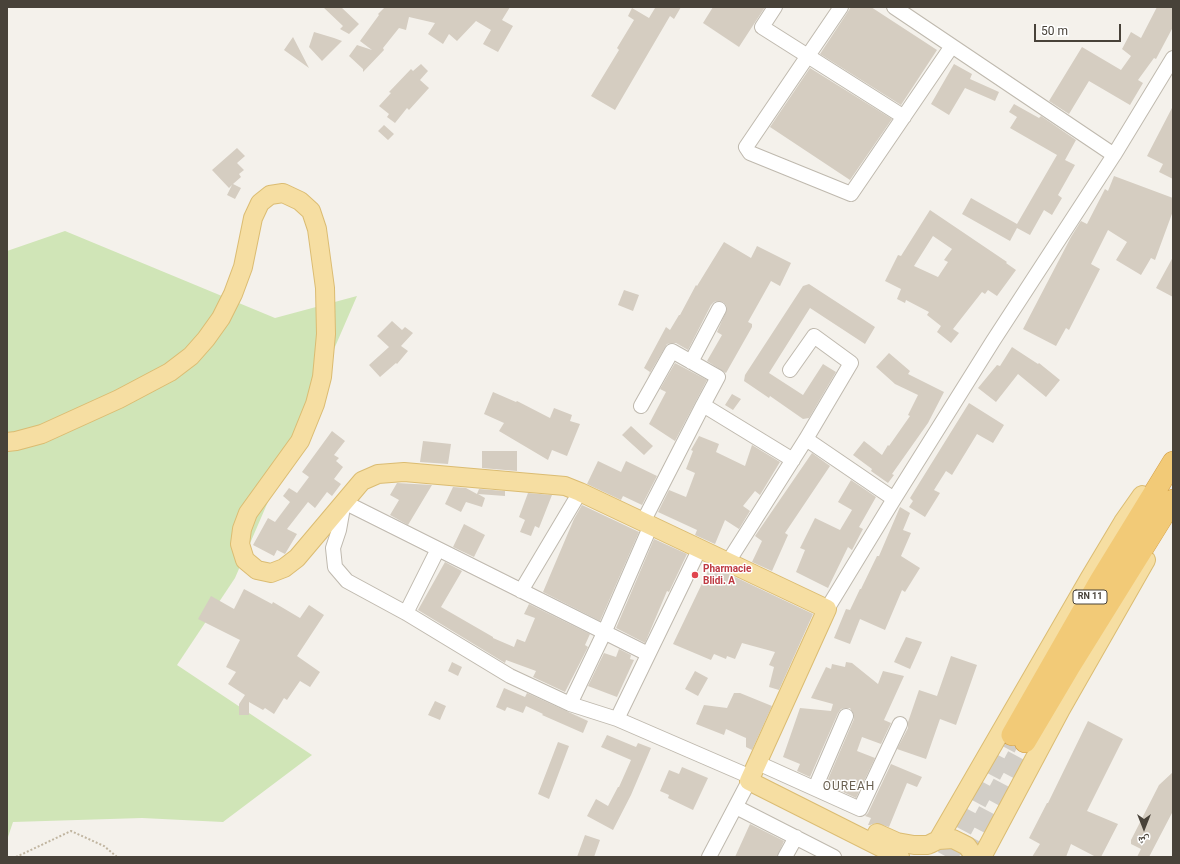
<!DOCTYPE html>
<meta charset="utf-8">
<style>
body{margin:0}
#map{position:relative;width:1180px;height:864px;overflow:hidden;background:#f4f1eb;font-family:Roboto,"Noto Naskh Arabic",sans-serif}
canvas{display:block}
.frame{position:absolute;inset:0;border:8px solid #484239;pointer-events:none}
.north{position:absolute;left:1124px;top:808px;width:40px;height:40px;-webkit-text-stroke:3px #fff;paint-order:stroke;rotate:180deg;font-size:11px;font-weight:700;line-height:16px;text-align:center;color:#484239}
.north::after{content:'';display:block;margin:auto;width:14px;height:18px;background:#484239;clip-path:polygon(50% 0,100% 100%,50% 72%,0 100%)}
.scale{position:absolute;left:1034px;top:24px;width:87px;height:18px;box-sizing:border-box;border:2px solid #484239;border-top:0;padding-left:5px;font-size:12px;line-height:14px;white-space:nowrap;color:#484239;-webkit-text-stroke:3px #fff;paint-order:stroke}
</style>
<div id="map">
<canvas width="1180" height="864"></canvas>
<div class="frame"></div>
<div class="north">ش</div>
<div class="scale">50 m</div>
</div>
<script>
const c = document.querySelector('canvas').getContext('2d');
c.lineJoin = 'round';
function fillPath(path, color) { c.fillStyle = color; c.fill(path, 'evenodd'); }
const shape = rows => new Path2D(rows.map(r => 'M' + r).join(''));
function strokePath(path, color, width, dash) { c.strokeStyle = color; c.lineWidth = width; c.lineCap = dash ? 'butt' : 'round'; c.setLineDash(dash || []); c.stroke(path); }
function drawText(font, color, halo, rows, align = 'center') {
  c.font = font + ' Roboto,sans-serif'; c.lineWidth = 3; c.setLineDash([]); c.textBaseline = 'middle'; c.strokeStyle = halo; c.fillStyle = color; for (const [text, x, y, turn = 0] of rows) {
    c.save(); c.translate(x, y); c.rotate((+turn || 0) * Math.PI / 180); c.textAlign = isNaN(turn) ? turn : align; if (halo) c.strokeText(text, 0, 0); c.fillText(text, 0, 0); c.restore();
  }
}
fillPath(shape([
 [65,231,275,318,357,296,235,578,177,665,312,755,223,822,142,818,13,822,7,840,7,251]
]), '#d0e5b7');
fillPath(shape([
 [323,7,341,7,359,24,349,34,340,29,343,26],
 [385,7,510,7,502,20,513,26,498,52,483,44,491,30,476,21,457,41,449,34,443,44,428,34,435,23,409,17,406,30,399,28,383,48,384,50,363,72,363,69,349,56,357,45,372,50,360,41,379,15,378,14],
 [654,7,681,7,674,19,670,16,615,110,591,96,619,50,617,48,634,20,628,16,632,8,649,18,655,8],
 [713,7,765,7,739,47,703,23],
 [851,7,871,7,937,50,901,105,820,54],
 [1157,7,1173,7,1173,27,1156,59,1154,58,1138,80,1143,83,1130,105,1089,81,1069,114,1049,101,1082,47,1121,70,1131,56,1122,49,1131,32,1141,38],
 [314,32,334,38,342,41,322,61,309,47],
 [293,37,309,68,284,50],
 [421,64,428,71,420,80,429,88,409,110,407,108,395,123,387,117,389,114,379,106,391,93,389,92,411,69,413,71],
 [954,64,972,74,970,79,999,92,995,101,965,88,949,115,931,104],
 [810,68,892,119,850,180,770,127],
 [1014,104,1039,118,1041,116,1076,140,1065,160,1075,165,1058,195,1062,198,1052,215,1044,210,1030,235,1017,228,1010,241,962,214,971,198,1017,224,1057,155,1010,128,1017,117,1009,112],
 [1173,106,1173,179,1159,172,1163,164,1147,156],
 [384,125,394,134,388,140,378,131],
 [237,148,245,156,237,163,244,170,239,174,241,177,233,184,241,188,235,199,227,195,232,185,229,188,212,170],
 [1114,176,1173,198,1173,211,1155,260,1151,258,1141,275,1116,260,1127,242,1108,230,1091,264,1100,269,1069,330,1066,328,1056,346,1023,329,1071,237,1081,221,1087,224,1105,189,1108,191],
 [930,210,1007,262,1006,263,1016,270,997,296,988,290,985,294,982,292,953,329,959,333,951,343,937,332,941,326,927,315,929,312,906,300,905,303,897,299,901,289,885,281,898,255,901,256],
 [933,236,952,249,944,260,948,262,938,277,914,266],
 [724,242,751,258,757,246,791,263,780,286,771,281,748,322,752,324,752,327,726,373,707,361,722,335,717,332,727,309,726,305,723,302,718,301,714,302,711,305,688,350,676,343,672,343,667,344,647,378,650,372,644,368,666,327,670,330,679,315,680,315,696,285,697,286],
 [1173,257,1173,297,1156,288],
 [809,284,875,327,865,344,810,308,769,373,803,395,823,364,836,372,809,418,803,419,770,396,769,398,744,381,745,375,803,286],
 [624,290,639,295,633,311,618,305],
 [392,321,402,330,405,327,413,333,401,346,408,351,397,364,396,363,380,377,369,365,389,347,377,336],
 [1012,347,1038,364,1039,363,1060,380,1046,397,1018,374,996,402,978,388,997,365,1000,366],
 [889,353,910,371,908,374,944,392,928,423,892,474,894,475,888,483,871,471,872,469,853,455,864,441,882,455,888,445,889,446,910,416,908,415,918,395,895,384,876,367],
 [675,363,707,380,675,441,649,424,666,392,660,389],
 [493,392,516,402,517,401,550,418,554,408,572,415,570,421,580,424,567,456,552,450,548,460,499,431,504,423,484,414],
 [732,394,741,399,733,410,725,405],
 [969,403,1004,425,993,443,977,434,952,475,946,471,934,490,940,493,925,517,909,507,913,501,910,498],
 [631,426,653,446,644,455,622,435],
 [332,431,345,441,334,455,339,458,336,461,343,467,334,479,341,484,332,496,327,492,315,508,308,502,287,529,297,534,285,554,277,550,274,556,253,545,268,518,275,522,290,502,283,496,289,488,297,493,309,477,302,472],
 [699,436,719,444,716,452,745,466,752,445,780,462,760,495,755,491,743,506,750,511,739,529,725,520,715,544,695,535,697,530,658,512,669,490,686,497,695,473,686,469,693,451,691,450],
 [423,441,451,444,448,464,420,462],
 [482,451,517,451,517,471,482,468],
 [812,453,830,466,785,533,788,535,772,571,752,562,762,541,755,536],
 [598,461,621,472,626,461,657,476,642,505,623,496,621,500,587,484],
 [851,480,876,497,859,527,863,529,852,550,848,547,828,588,796,572,805,550,800,548,815,518,840,530,852,510,838,502],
 [397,483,432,485,408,525,390,515,399,500,390,495],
 [453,487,466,488,477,494,479,489,505,491,505,496,478,494,485,498,482,507,466,502,461,512,445,504],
 [528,493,552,495,539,528,535,526,531,536,520,532,525,520,519,517],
 [582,505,639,532,600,621,543,592,574,519],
 [900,507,910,513,903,530,911,533,901,556,920,568,905,592,902,590,885,630,860,619,850,644,834,638,846,609,850,610,860,589,861,589,877,556,879,556],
 [464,524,485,535,474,557,453,547],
 [654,539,687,554,669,592,667,591,645,643,616,628],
 [445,562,462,571,441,607,493,637,493,638,514,647,517,639,525,642,535,618,524,614,529,604,590,634,585,645,588,647,565,692,533,677,536,671,506,660,505,663,418,610],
 [716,568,813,614,779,690,769,687,774,667,769,665,775,652,742,643,735,659,727,656,726,659,714,654,711,660,673,644,708,571,714,574],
 [244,589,272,604,273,602,300,618,309,605,324,615,297,656,320,672,310,687,300,681,287,700,284,698,274,714,265,708,263,710,249,702,249,715,239,715,239,704,245,695,228,684,236,672,226,667,240,640,198,619,211,596,234,609],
 [906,637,922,642,910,669,894,662],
 [619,649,631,655,630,659,634,660,617,697,588,686,604,653,616,657],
 [951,656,977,665,956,725,940,719,926,759,897,749,908,728,908,722,919,690,937,696],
 [452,662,462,667,458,676,448,671],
 [846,662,852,663,878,684,883,671,904,676,884,720,891,723,881,744,862,737,857,751,875,758,856,798,826,784,854,719,854,715,850,708,845,708,841,709,838,713,810,777,797,771,800,764,783,757,800,708,831,711,833,704,811,698,826,667,831,669,832,664,845,667],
 [695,671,708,678,698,696,685,689],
 [504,688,525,697,527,693,588,721,583,733,542,715,543,714,526,706,523,713,507,707,505,711,496,707],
 [734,693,740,693,772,706,752,750,746,747,746,738,726,729,724,735,696,724,704,705,727,708],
 [435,701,446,706,440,720,428,715],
 [1088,721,1123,739,1087,811,1118,824,1101,857,1096,857,1071,844,1066,857,1032,857,1040,844,1029,838,1047,803,1048,803],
 [607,735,636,747,638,743,651,748,631,795,613,830,587,816,596,799,608,806,618,787,619,787,631,760,601,747],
 [558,742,569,746,549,799,538,794],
 [891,764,922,777,917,787,907,783,889,827,876,823,870,825,868,825,871,818,865,816,868,813],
 [682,767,708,778,693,810,668,798,669,795,660,791,669,770,679,774],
 [1173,772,1173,811,1149,857,1137,857,1141,849,1131,844,1131,840,1159,785],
 [750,824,784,841,777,857,735,857],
 [585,835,600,840,594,857,577,857]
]), '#d5cdc1');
strokePath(shape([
 [947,857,1012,735],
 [964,857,1025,742]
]), '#d2cec7', 21, [21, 10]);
const minor = shape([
 [775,7,762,27,904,117],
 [841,7,746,147,750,153,851,194,952,46],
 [894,7,1114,155],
 [691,362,719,309],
 [641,406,672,351,718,377,703,405],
 [806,439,894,499],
 [643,522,703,405,793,460],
 [728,562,806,439,851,363,814,336,790,370],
 [521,591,580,492],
 [827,609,894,499,993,341,1114,155,1173,58],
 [406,613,438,549],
 [648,654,344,502,339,530,333,548,335,567,347,581,406,613,510,676,570,704,617,719,751,777],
 [570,704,604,633,651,525],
 [617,719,700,548],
 [758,763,860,809,900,724],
 [815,788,846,716],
 [736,807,834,857],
 [709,857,749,781],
 [785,857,796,837]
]);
const major = shape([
 [7,442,16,441,42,434,119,399,170,372,191,356,206,339,221,318,233,294,243,267,253,218,260,203,270,195,283,193,300,201,311,211,317,229,325,288,326,334,322,377,315,404,300,441,248,513,242,529,240,544,245,560,257,570,271,573,284,568,297,558,362,481,378,474,404,472,565,486,580,492,827,609,749,781,900,857],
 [877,833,897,842,914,845,928,845],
 [938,840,1089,579,1123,522,1142,495],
 [930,844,938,840,953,839,967,846,975,857],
 [982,857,1061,709,1146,560]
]);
const highway = shape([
 [1012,735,1100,581,1173,462],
 [1025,742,1070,666,1173,500]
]);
strokePath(minor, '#bfb9ae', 16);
strokePath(major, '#dbbc72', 20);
strokePath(highway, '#d29f47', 22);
strokePath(shape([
 [16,857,71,831,104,846,117,857]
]), '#c0b5a0', 2, [2, 2]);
strokePath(minor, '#fff', 14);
strokePath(major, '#f6dea2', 18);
strokePath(highway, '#f2ca77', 21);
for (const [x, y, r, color] of [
 [695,575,4,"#e0444e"]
]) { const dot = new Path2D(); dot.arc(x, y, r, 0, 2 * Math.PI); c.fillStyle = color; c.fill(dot); strokePath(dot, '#fff', 1.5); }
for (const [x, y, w] of [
 [1090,597,34]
]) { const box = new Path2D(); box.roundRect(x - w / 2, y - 7, w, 14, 3); c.fillStyle = '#fff'; c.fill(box); strokePath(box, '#484239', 1); }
drawText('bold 9px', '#484239', null, [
 ["RN 11",1090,597]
]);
drawText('bold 10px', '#be3a42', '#fff', [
 ["Pharmacie",703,569],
 ["Blidi. A",703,581]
], 'left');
c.letterSpacing = '1px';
drawText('12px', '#6a6051', '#fff', [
 ["OUREAH",849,787]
]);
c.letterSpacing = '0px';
</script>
